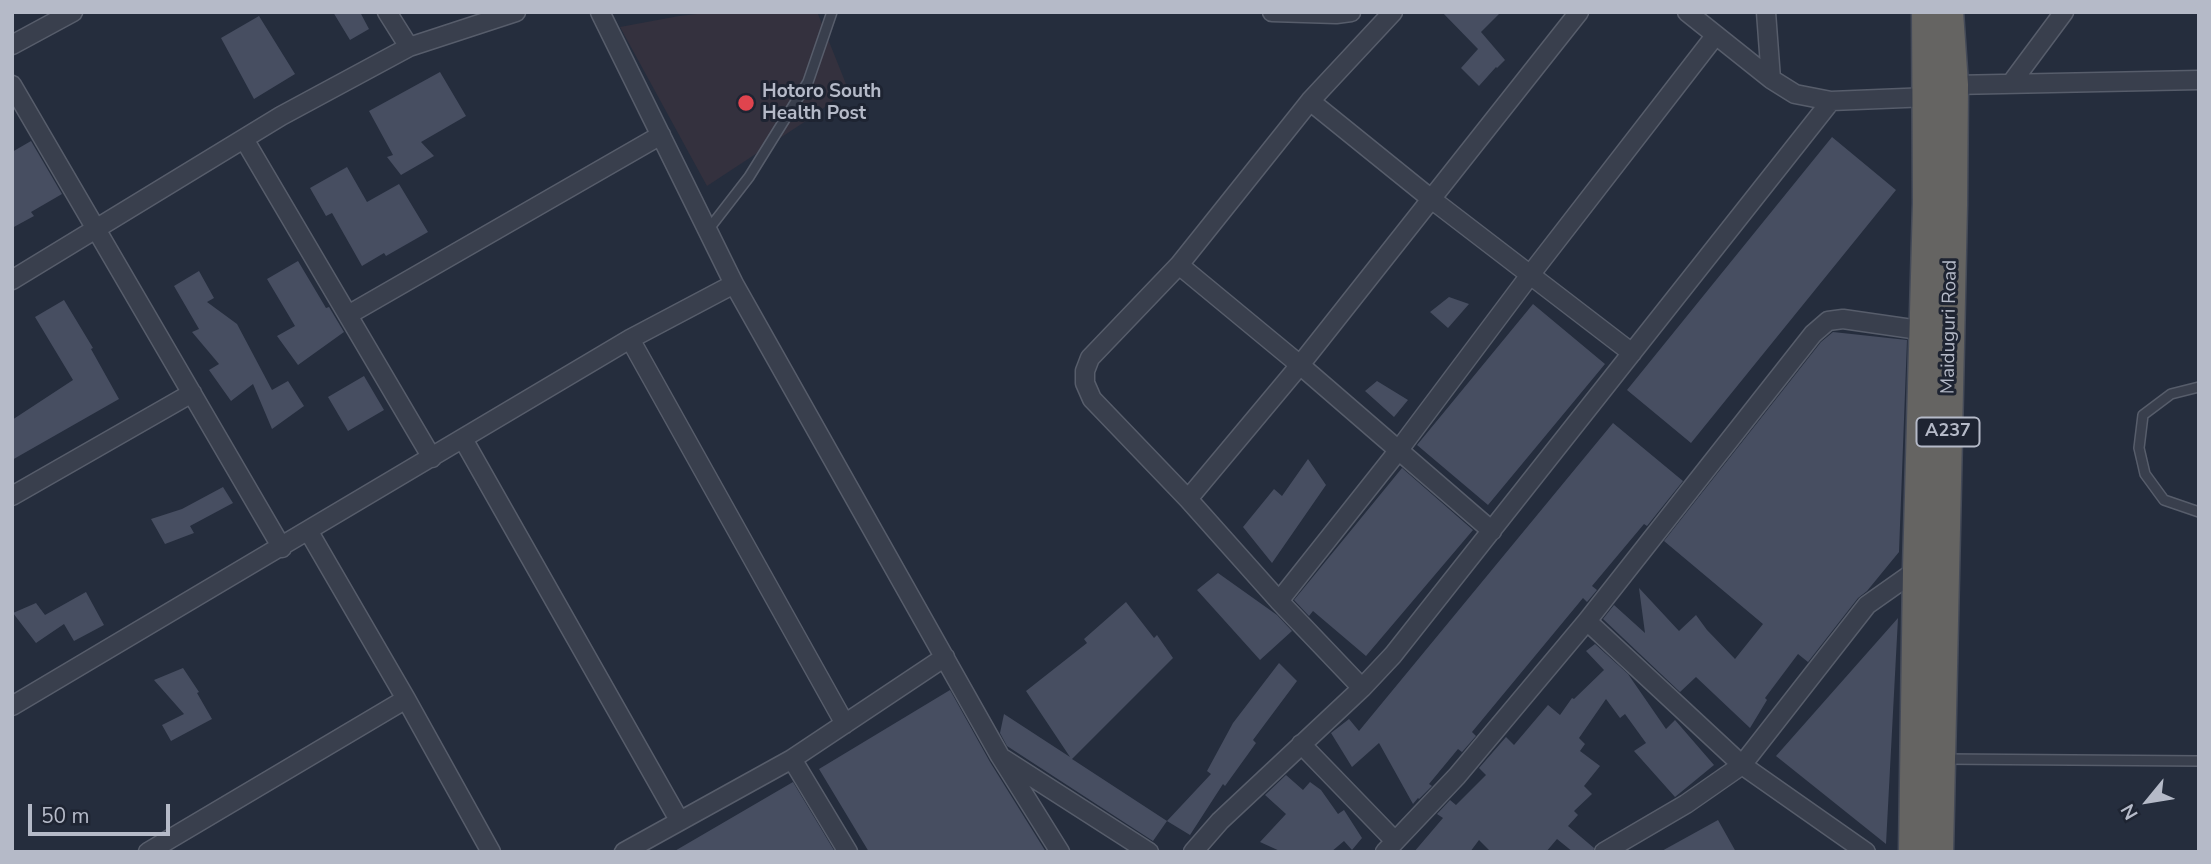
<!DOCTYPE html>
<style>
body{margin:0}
#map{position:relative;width:2211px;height:864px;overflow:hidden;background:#252d3d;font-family:"Nunito Sans",sans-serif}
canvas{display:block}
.frame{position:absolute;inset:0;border:14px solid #b5bac8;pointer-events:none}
.north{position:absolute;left:2113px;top:766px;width:70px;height:70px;-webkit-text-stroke:5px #1e2432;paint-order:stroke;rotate:240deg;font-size:19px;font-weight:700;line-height:28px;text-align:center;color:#b5bac8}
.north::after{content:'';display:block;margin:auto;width:24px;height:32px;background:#b5bac8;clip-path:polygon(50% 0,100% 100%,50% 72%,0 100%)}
.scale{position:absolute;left:28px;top:804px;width:142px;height:32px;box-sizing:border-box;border:4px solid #b5bac8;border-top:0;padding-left:9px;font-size:21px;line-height:24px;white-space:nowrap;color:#b5bac8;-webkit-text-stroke:5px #1e2432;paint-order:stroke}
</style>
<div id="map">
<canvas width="2211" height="864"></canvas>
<div class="frame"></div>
<div class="north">N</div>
<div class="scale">50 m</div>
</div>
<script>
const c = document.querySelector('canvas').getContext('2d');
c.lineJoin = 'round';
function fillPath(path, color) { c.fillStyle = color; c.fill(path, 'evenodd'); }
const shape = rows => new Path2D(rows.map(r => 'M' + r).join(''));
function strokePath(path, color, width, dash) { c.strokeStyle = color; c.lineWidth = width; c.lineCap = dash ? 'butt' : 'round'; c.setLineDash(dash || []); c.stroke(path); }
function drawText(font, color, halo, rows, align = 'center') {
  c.font = font + ' "Nunito Sans",sans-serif'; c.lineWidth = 6; c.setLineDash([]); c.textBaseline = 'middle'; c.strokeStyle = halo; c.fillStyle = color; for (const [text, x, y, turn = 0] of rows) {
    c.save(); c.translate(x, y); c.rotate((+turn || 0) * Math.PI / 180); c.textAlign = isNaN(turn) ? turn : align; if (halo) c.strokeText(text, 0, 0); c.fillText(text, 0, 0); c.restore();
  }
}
fillPath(shape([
 [715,12,818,14,848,89,812,117,707,186,620,27,679,16]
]), '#34313e');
fillPath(shape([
 [333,12,360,12,369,29,350,40],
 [1442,12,1501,12,1481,32,1505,60,1497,68,1496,67,1479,86,1461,68,1478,49],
 [259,16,295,74,254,99,221,38],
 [440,72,466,116,421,142,434,156,401,175,387,157,393,155,369,111],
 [1832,137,1896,190,1691,443,1627,390],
 [31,141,62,194,31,212,34,216,12,228,12,152],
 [347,167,367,202,399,184,428,232,386,256,384,253,362,266,332,213,326,216,310,188],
 [298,261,326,308,329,307,344,332,298,365,277,336,295,326,267,279],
 [199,271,214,298,207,302,237,324,272,390,288,381,304,406,272,429,253,384,231,401,209,370,219,364,192,332,199,329,174,286],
 [1449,297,1469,304,1448,328,1430,312],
 [64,300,93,348,91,349,119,399,12,460,12,420,73,380,35,317],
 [1533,304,1605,364,1488,505,1417,445],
 [1833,332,1907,340,1899,552,1867,591,1858,598,1808,662,1798,654,1765,698,1767,700,1750,728,1696,677,1680,692,1603,619,1614,605,1645,633,1639,588,1679,631,1696,615,1707,630,1735,659,1763,624,1664,541,1821,342],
 [364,376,384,410,348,431,328,397],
 [1377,381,1408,400,1394,417,1365,391],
 [1613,423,1683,481,1647,526,1644,524,1592,586,1597,590,1587,602,1583,598,1472,732,1476,736,1462,752,1458,749,1429,784,1432,786,1419,799,1418,798,1413,804,1379,743,1352,767,1331,733,1349,719,1359,731],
 [1308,459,1326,485,1272,563,1243,527,1274,489,1282,496],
 [1402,468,1473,530,1366,656,1313,611,1309,616,1294,600],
 [223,487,233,503,190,526,194,533,165,544,151,519,182,509],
 [1218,573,1277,615,1292,631,1260,660,1197,590],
 [86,592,104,625,74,641,64,624,36,643,13,613,36,603,45,615],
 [1126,602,1154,638,1157,635,1173,658,1072,759,1167,821,1153,841,1007,746,1000,733,1004,714,1070,757,1026,691,1087,643,1084,639],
 [1898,618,1886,844,1776,756],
 [1595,644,1628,674,1666,729,1675,720,1714,765,1675,797,1634,751,1646,743,1625,714,1620,718,1606,699,1579,738,1585,744,1580,751,1600,766,1584,786,1592,794,1574,811,1578,815,1568,826,1594,848,1593,852,1573,852,1557,839,1546,852,1491,852,1479,840,1470,852,1414,852,1443,818,1437,814,1450,800,1456,805,1486,775,1479,768,1506,737,1514,745,1548,705,1560,715,1572,698,1574,699,1604,670,1586,651],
 [1279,663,1297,681,1253,740,1256,743,1225,786,1223,784,1190,835,1167,821,1211,774,1207,771,1233,723],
 [183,668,199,692,197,693,212,719,171,741,162,725,184,714,154,680],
 [950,690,990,762,1046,852,869,852,819,769],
 [1286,775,1303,790,1310,782,1321,790,1338,814,1344,810,1362,838,1352,850,1344,841,1331,852,1282,852,1260,842,1286,814,1265,795],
 [793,782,835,852,673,852],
 [1718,820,1736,852,1660,852]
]), '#474e61');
const service = shape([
 [708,230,749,177,808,82,832,12],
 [2199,387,2171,394,2143,415,2139,448,2145,474,2164,500,2199,512],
 [1945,759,2199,761]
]);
const minor = shape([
 [387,12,409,47],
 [600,12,734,284,1000,756,1060,852],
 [1272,12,1336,14,1351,12],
 [1687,12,1771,79,1795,94,1831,101,1929,97],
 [1766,12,1771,79],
 [12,45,73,12],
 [2012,82,2064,12],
 [12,85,282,548],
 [1953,85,2199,80],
 [1310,101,1430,198,1632,353],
 [244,139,432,458],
 [1179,265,1300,365,1492,531],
 [12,280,281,116,409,47,516,12],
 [348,315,661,135],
 [630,339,845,724],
 [463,439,679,820],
 [12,496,192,393],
 [1188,499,1300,365,1579,12],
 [309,532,406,699,491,852],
 [1279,601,1398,451,1530,275,1715,36],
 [1587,621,1742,765,1866,852],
 [1362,688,1279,601,1188,499,1092,399,1085,383,1085,371,1090,358,1179,265,1310,101,1393,12],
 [12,706,630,339,734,284],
 [1301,744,1395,841],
 [792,759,848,852],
 [1004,759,1149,852],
 [148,852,406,699],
 [624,852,792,759,945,657],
 [1193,852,1220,821,1362,688,1393,655,1831,101],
 [1385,852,1457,776,1587,621,1813,334,1828,321,1843,319,1926,331],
 [1604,852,1686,804,1742,765,1867,605,1918,569]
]);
const trunk = shape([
 [1914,852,1918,569,1928,203,1927,12],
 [1938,852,1952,205,1953,85,1948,12]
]);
strokePath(service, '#575d6b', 12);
strokePath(minor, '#575d6b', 21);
strokePath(trunk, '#444a58', 33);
strokePath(service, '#393f4d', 9);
strokePath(minor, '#393f4d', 18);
strokePath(trunk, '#656462', 30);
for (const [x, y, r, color] of [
 [746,103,9,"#e0444e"]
]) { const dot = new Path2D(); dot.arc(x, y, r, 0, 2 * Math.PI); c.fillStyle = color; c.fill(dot); strokePath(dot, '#1e2432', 2.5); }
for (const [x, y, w] of [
 [1948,432,63]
]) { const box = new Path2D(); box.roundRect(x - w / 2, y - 14.5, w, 29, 5); c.fillStyle = '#1e2432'; c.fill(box); strokePath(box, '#b5bac8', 2); }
drawText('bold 18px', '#b5bac8', null, [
 ["A237",1948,432]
]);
drawText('bold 19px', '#b5bac8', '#1e2432', [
 ["Hotoro South",762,92],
 ["Health Post",762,114]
], 'left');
drawText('19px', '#b5bac8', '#1e2432', [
 ["Maiduguri Road",1950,327,-89]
]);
</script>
